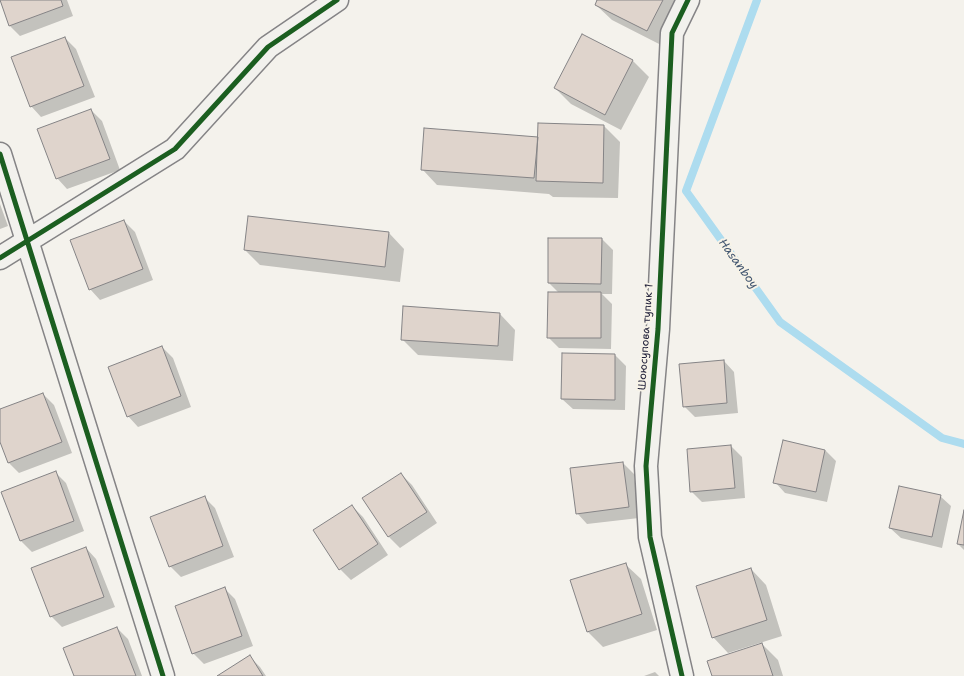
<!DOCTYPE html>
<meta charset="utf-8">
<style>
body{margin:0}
canvas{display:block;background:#f4f2ec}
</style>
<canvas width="964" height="676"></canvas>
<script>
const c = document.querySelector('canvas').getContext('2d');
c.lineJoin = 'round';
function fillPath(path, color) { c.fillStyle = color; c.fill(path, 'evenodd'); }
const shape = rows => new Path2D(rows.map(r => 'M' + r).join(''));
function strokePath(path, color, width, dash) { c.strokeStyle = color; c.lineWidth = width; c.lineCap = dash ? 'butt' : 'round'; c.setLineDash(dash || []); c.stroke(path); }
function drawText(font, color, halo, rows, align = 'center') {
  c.font = font + ' "Shantell Sans",sans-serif'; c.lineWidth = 4; c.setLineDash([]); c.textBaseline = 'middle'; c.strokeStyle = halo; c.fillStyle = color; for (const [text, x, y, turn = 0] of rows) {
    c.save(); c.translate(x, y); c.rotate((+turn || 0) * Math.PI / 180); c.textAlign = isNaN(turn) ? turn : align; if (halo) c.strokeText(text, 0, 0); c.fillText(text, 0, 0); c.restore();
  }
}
fillPath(shape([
 [0,0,67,0,73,16,20,36,9,25],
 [599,0,687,0,663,46,612,20,596,5],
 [582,35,633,61,649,77,621,130,571,104,555,88],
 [65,38,76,49,95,97,41,117,31,106],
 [91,110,102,121,120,170,67,189,57,178],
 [539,124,604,126,620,142,618,198,553,197,549,194,437,185,422,169,538,138],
 [0,204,8,226,0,229],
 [124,221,135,232,153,280,100,300,90,289],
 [389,233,404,249,400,282,260,265,245,250],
 [602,239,613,250,612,294,602,294,612,304,611,349,559,348,548,337,559,293,549,283],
 [500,314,515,330,513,361,418,355,402,339],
 [162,347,173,358,191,407,138,427,128,416],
 [563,354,615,355,626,366,625,410,573,409,562,399],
 [724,361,734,372,738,413,695,417,684,406],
 [43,394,54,405,72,453,19,473,8,462,0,439,0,410],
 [731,446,742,457,745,498,702,502,691,491],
 [825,450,836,461,827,502,785,493,775,482],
 [623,463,634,474,639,518,587,524,577,513],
 [55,472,66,483,84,531,32,552,21,541,2,492],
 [401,474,412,485,437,523,400,548,389,537,364,498],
 [940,496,951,506,942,548,901,538,890,528],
 [204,497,215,508,234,557,181,577,170,566],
 [352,506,363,517,388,555,351,580,340,569],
 [964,515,964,550,958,544],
 [86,548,96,559,115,607,62,627,51,616],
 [625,564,641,579,657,630,603,647,587,631],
 [751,569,766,585,782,636,728,653,713,637],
 [224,588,235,599,253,646,204,664,193,653],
 [117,628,128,639,142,676,75,676],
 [762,644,778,660,783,676,713,676],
 [249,656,260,667,266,676,219,676],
 [655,672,659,676,644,676]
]), '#0003');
strokePath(shape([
 [757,0,686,191,780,322,942,438,964,444]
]), '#addcef', 8);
const building = shape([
 [0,0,61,0,63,6,9,26,0,0],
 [597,0,663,0,647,31,595,5,597,0],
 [582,34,633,60,605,115,554,88,582,34],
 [65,37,84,86,30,107,11,57,65,37],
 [91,109,110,159,56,179,37,129,91,109],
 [538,123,604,125,603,183,536,181,538,123],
 [424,128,538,137,534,178,421,170,424,128],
 [248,216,389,232,385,267,244,250,248,216],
 [124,220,143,269,89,290,70,240,124,220],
 [548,238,602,238,601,284,548,283,548,238],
 [548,292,601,292,601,338,547,338,548,292],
 [403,306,500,313,498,346,401,340,403,306],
 [162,346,181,396,127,417,108,367,162,346],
 [562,353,615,354,615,400,561,399,562,353],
 [724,360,727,403,683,407,679,364,724,360],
 [43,393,62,442,8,463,0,442,0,409,43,393],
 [783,440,825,450,816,492,773,483,783,440],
 [731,445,735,488,690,492,687,449,731,445],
 [623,462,629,507,576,514,570,468,623,462],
 [56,471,74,521,20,541,1,492,56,471],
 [401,473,427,512,388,537,362,498,401,473],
 [899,486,941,495,932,537,889,528,899,486],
 [205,496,223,546,169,567,150,517,205,496],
 [352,505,378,544,339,570,313,530,352,505],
 [964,510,964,545,957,544,964,510],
 [86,547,104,597,50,617,31,568,86,547],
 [626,563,642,614,587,632,570,580,626,563],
 [751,568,767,620,712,638,696,586,751,568],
 [225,587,242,636,192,654,175,606,225,587],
 [117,627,136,676,74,676,63,648,117,627],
 [762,643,773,676,712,676,707,661,762,643],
 [250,655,263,676,217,676,250,655]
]);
fillPath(building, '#dfd4cc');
strokePath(building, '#858486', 1);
const minor = shape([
 [0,154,163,676],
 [0,258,175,149,268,47,337,0],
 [682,676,650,537,646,466,658,329,672,33,688,0]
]);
strokePath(minor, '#858486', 25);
strokePath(minor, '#f2f1ed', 22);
strokePath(shape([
 [0,154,163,676],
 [0,258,175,149,268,47,337,0],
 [682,676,650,537,646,466,658,329,672,33,688,0]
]), '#1b5e20', 5);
drawText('11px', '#22223b', '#f7f3e8', [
 ["Шоюсупова тупик 1",646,337,-86]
]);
drawText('italic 12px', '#435771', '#f7f3e8', [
 ["Hasanboy",738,264,54]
]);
</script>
